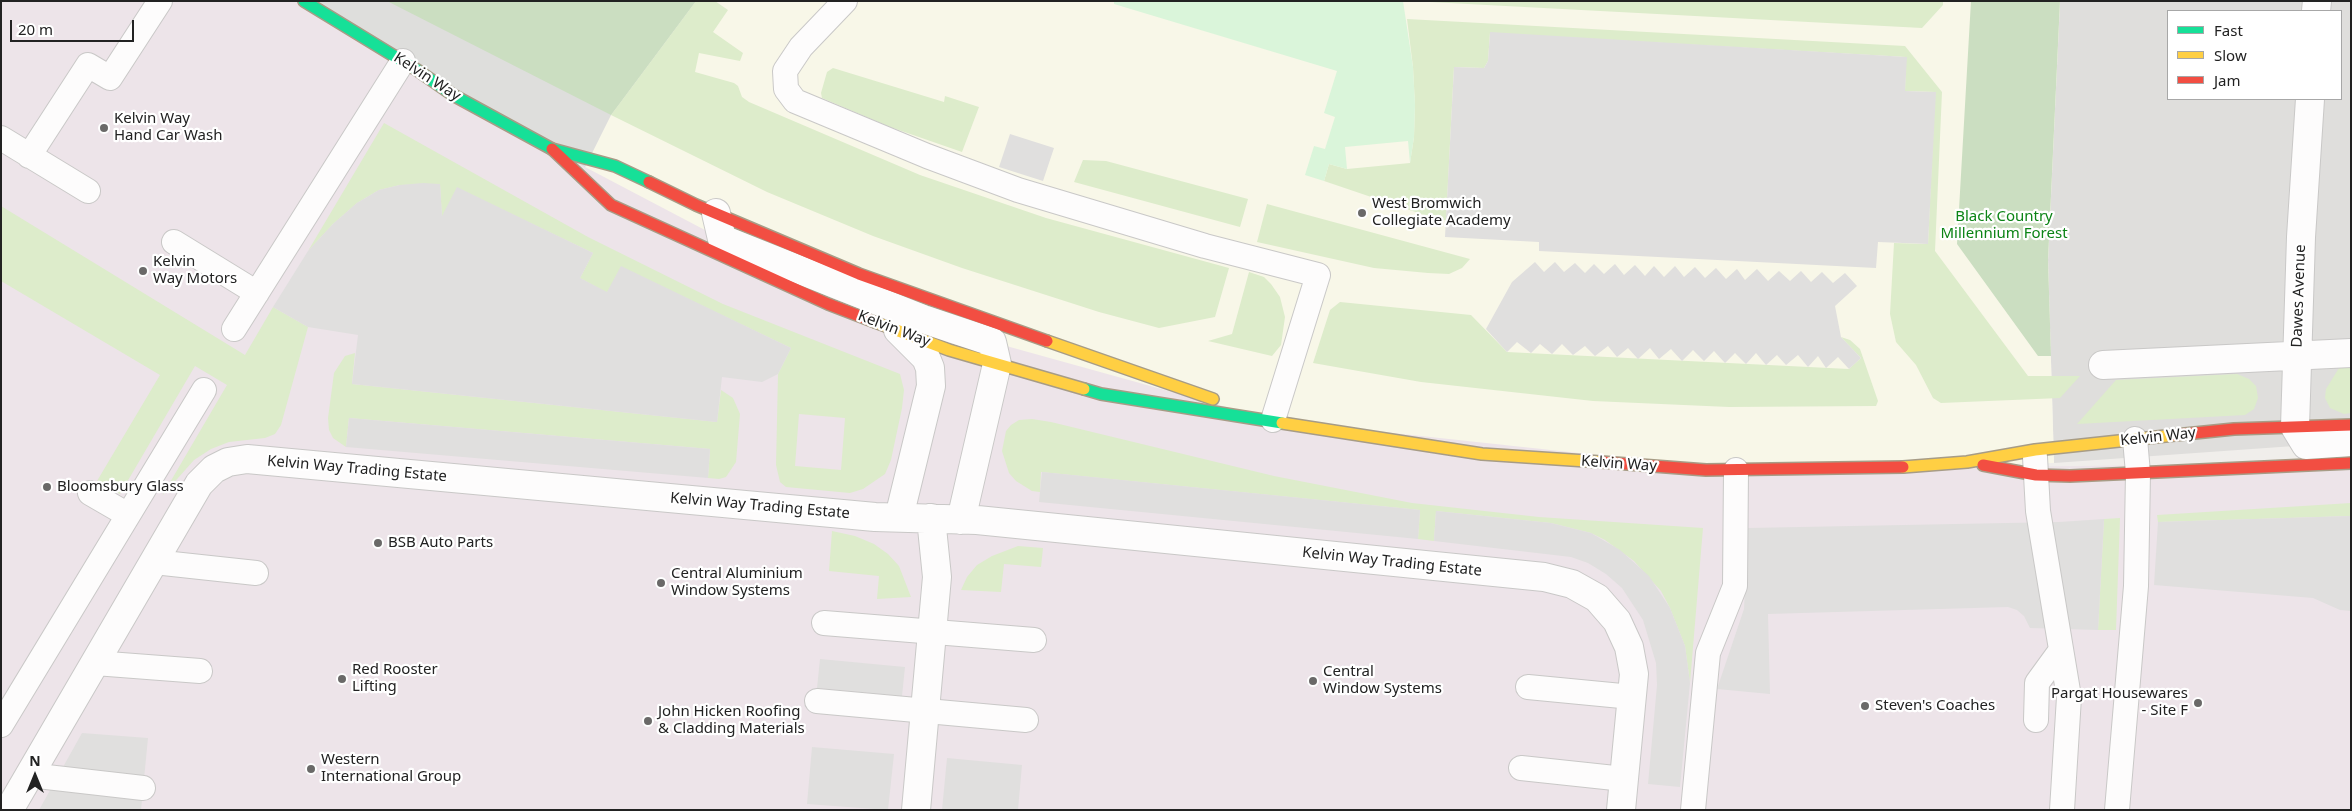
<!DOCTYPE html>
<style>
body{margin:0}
#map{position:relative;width:2352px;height:811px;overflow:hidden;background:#f0eeeb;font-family:"Noto Sans",sans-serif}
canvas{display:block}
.frame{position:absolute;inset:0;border:2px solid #222;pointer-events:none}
.legend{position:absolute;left:2167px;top:10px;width:175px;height:90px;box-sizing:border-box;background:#fff;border:1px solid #a7a7a7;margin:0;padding:6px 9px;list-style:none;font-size:15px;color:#222}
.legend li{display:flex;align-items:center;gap:10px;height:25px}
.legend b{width:25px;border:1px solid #a7a7a7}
.north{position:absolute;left:10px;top:751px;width:50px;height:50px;-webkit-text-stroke:4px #fff;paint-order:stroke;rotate:0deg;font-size:14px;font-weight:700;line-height:20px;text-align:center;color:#222}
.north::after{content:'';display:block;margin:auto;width:18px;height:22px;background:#222;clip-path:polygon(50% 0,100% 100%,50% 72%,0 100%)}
.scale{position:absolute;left:10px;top:20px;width:124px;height:22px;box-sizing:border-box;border:2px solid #222;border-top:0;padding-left:6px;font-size:15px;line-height:18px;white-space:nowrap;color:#222;-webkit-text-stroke:4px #fff;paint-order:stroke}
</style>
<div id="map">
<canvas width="2352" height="811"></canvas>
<div class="frame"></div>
<ul class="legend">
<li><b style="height:6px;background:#16e098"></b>Fast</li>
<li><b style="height:6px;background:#ffcf43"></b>Slow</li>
<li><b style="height:6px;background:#f24e42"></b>Jam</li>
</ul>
<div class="north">N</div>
<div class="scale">20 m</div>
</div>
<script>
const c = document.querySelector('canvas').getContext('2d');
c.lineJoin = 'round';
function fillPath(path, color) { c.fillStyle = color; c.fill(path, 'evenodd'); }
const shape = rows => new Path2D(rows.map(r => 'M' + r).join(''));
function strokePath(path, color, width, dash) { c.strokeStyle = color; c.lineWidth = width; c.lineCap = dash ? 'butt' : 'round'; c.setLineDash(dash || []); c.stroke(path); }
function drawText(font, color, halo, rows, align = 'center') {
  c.font = font + ' "Noto Sans",sans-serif'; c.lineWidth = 4.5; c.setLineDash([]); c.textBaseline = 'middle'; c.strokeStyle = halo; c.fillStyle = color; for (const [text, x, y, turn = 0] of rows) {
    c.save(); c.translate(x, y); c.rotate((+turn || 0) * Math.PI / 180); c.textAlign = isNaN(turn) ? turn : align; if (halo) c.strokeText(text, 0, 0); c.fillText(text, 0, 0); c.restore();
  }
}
fillPath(shape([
 [2060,1,2351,1,2351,442,2054,463,2048,260],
 [2168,11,2341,11,2341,99,2168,99]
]), '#dfdedc');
fillPath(shape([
 [1,1,304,1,453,95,1706,470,2351,463,2351,810,1,810]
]), '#ede4e9');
fillPath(shape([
 [696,1,2060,1,2048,260,2054,463,1736,470,1273,420,992,342,722,239,585,167,611,115]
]), '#f8f7e8');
fillPath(shape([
 [304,1,696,1,611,115,585,167]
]), '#dededc');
fillPath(shape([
 [696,1,715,1,728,10,713,32,743,53,740,61,699,53,695,72,734,83,738,86,742,97,749,102,920,175,1046,218,1229,268,1215,317,1159,328,1099,312,962,268,873,236,767,192,611,115],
 [1411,1,1943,1,1943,5,1922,28],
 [1407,19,1905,46,1942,92,1935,251,2028,376,2080,376,2060,398,1941,403,1933,398,1916,365,1896,342,1890,314,1894,243,1928,244,1935,92,1905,91,1906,57,1490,33,1488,61,1484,68,1454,67,1446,220,1439,220,1324,181,1329,164,1347,169,1410,163,1414,137,1415,105,1413,67],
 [833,68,944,102,945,96,979,107,962,152,890,127,822,98,821,93,827,72],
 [384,123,588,237,723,304,900,374,904,390,902,408,891,460,885,474,863,489,850,493,786,487,780,482,776,465,778,374,791,348,621,267,607,293,580,278,593,253,457,188,442,218,440,184,400,185,379,190,357,203,333,224,308,251],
 [799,414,845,418,841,470,795,466],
 [1083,160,1106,161,1248,199,1240,227,1074,182],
 [1267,204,1470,259,1462,268,1449,274,1428,273,1374,268,1257,242],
 [1,206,245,355,273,307,308,327,281,425,275,434,265,438,229,442,211,449,194,460,162,496,227,385,195,366,120,494,97,481,160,375,1,281],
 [1249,272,1264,277,1271,284,1280,297,1285,317,1281,345,1272,356,1208,341,1232,334],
 [1340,302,1471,315,1507,352,1849,369,1861,358,1841,337,1850,340,1860,349,1878,401,1876,406,1729,407,1593,401,1421,382,1313,363,1330,310],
 [355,353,352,384,717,422,721,390,733,398,740,414,736,462,726,477,719,479,708,478,710,449,349,418,346,447,333,438,329,430,328,418,334,373,345,356],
 [2351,367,2351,413,2344,414,2330,408,2325,398,2326,389,2339,368],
 [2237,374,2249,379,2256,386,2258,398,2254,409,2245,415,2077,424,2116,380],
 [1032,419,1051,422,1274,476,1412,503,1539,517,1703,528,1690,683,1685,646,1670,608,1661,591,1634,561,1605,540,1591,533,1551,523,1436,511,1434,541,1418,539,1420,510,1041,472,1040,492,1032,491,1016,481,1009,473,1002,451,1006,431,1011,425,1019,420],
 [2351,503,2351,516,2158,522,2157,515],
 [2120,518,2116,630,2098,630,2104,519],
 [832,531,855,536,874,544,888,554,899,566,911,597,877,599,879,576,829,571],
 [1018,546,1043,548,1041,567,1004,564,1001,592,961,590,967,577,977,565,992,556]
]), '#ddeccb');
fillPath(shape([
 [387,1,696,1,611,115],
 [1971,1,2060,1,2048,260,2051,356,2038,356,1957,244]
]), '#cbdec1');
fillPath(shape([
 [1114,1,1403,1,1413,67,1415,105,1414,137,1410,163,1408,141,1345,147,1347,169,1329,164,1324,181,1305,175,1314,146,1325,149,1335,117,1324,113,1337,71,1114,4]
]), '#daf5da');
fillPath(shape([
 [1490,32,1907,57,1905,91,1936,92,1928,244,1878,242,1876,268,1539,251,1539,242,1445,237,1454,67,1484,68,1488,61],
 [1010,134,1054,148,1043,181,999,167],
 [423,183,440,184,442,216,457,187,593,253,580,278,607,292,621,266,791,348,778,374,762,382,722,377,717,422,352,384,358,335,308,327,273,307,308,251,333,224,357,203,379,190,400,185],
 [1535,262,1544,272,1555,262,1564,272,1575,263,1585,273,1594,264,1604,274,1615,264,1624,275,1635,265,1645,276,1654,266,1664,277,1675,266,1684,277,1695,267,1705,278,1716,268,1726,279,1737,269,1745,280,1757,269,1768,281,1779,271,1790,281,1801,271,1811,282,1822,272,1833,283,1845,273,1857,286,1835,306,1841,337,1861,358,1849,369,1838,357,1826,368,1818,356,1808,367,1798,355,1786,365,1777,355,1766,365,1756,353,1746,364,1735,353,1725,363,1714,351,1704,361,1693,350,1682,361,1671,349,1659,359,1650,348,1638,359,1628,348,1617,357,1608,346,1595,356,1585,346,1573,355,1562,344,1552,354,1540,344,1531,353,1517,342,1507,352,1486,329,1512,282],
 [349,418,710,449,708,478,346,447],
 [1042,472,1420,510,1418,539,1039,502],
 [1436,511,1551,523,1591,533,1620,550,1649,576,1670,608,1685,646,1690,683,1680,787,1648,784,1657,685,1656,663,1643,620,1622,588,1606,574,1588,563,1571,557,1434,541],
 [2351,516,2351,611,2340,610,2313,598,2154,585,2158,522],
 [2104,519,2098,630,2030,628,2024,616,2017,610,2008,607,1768,614,1770,694,1717,689,1744,609,1748,528,2059,522],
 [820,659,905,667,902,696,817,688],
 [82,733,148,738,141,810,39,810],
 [812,747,894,754,888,810,807,804],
 [947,758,1022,765,1018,810,942,810]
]), '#e0dfde');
const lane = shape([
 [845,1,801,47,785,71,786,89,795,101,927,156,1018,190,1205,246,1318,275,1273,420],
 [1,138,88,191],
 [29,156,88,65,110,78,160,1],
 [174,242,257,293],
 [234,329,403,61],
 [2035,457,2038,511,2069,697,2062,810],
 [90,493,128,515],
 [154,562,256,573],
 [824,623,1034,640],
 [95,663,200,671],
 [1528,687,1632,697],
 [817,701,1026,720],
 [2036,720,2037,683,2061,650],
 [1,725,204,390],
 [1521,768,1624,779],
 [29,775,143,788],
 [1693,810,1708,653,1735,586,1736,470],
 [2117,810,2136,586,2138,473,2135,439]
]);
const street = shape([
 [2316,11,2317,1],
 [2310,99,2301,237,2295,427,2306,445,2351,442],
 [716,213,722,239,923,319,992,342,997,364,961,520],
 [898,330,926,358,930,368,931,386,899,517],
 [2103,365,2351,353],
 [9,810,199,484,214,469,228,462,247,459,875,517,977,520,1544,577,1572,584,1597,598,1617,621,1629,647,1634,674,1621,810],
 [916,810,937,577,931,518]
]);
const fast = shape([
 [304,1,417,70,453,95,552,149,615,166,649,182],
 [1084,389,1101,394,1282,423]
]);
const slow = shape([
 [875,322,949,350,1084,389],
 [1047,341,1213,399],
 [1282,423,1482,454,1601,462],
 [1903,467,1967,462,2035,450,2175,435]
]);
const jam = shape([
 [552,149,611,205,828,304,875,322],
 [649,182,696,205,859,274,1047,341],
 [2175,435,2234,429,2351,425],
 [1601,462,1706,470,1903,467],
 [1983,465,2036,475,2070,476,2351,463]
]);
strokePath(lane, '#c9c8c7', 26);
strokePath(street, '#c9c8c7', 30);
strokePath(fast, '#a79c86', 14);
strokePath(slow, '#a79c86', 14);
strokePath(jam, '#a79c86', 14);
strokePath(lane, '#fdfcfc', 24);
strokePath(street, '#fdfcfc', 28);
strokePath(fast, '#16e098', 11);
strokePath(slow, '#ffcf43', 11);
strokePath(jam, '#f24e42', 11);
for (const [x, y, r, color] of [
 [104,128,5,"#6a6968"],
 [1362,213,5,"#6a6968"],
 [143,271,5,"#6a6968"],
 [47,487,5,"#6a6968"],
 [378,543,5,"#6a6968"],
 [661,583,5,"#6a6968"],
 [342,679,5,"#6a6968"],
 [1313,681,5,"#6a6968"],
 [2198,703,5,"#6a6968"],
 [1865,706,5,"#6a6968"],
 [648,721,5,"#6a6968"],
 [311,769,5,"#6a6968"]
]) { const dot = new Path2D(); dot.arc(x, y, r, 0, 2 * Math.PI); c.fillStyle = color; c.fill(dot); strokePath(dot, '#fff', 2); }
drawText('15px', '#222', '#fff', [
 ["Kelvin Way",427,77,33],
 ["Dawes Avenue",2299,296,-88],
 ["Kelvin Way",894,329,21],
 ["Kelvin Way",2158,437,-6],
 ["Kelvin Way",1619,464,4],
 ["Kelvin Way Trading Estate",357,469,5],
 ["Kelvin Way Trading Estate",760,506,5],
 ["Kelvin Way Trading Estate",1392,562,6]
]);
drawText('15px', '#222', '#fff', [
 ["Kelvin Way",114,119],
 ["Hand Car Wash",114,136],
 ["West Bromwich",1372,204],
 ["Collegiate Academy",1372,221],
 ["Kelvin",153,262],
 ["Way Motors",153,279],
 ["Bloomsbury Glass",57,487],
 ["BSB Auto Parts",388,543],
 ["Central Aluminium",671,574],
 ["Window Systems",671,591],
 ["Red Rooster",352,670],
 ["Lifting",352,687],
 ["Central",1323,672],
 ["Window Systems",1323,689],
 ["Pargat Housewares",2188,694,"right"],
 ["- Site F",2188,711,"right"],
 ["Steven's Coaches",1875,706],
 ["John Hicken Roofing",658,712],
 ["& Cladding Materials",658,729],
 ["Western",321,760],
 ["International Group",321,777]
], 'left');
drawText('15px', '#0c8416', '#fff', [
 ["Black Country",2004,217],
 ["Millennium Forest",2004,234]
]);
</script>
